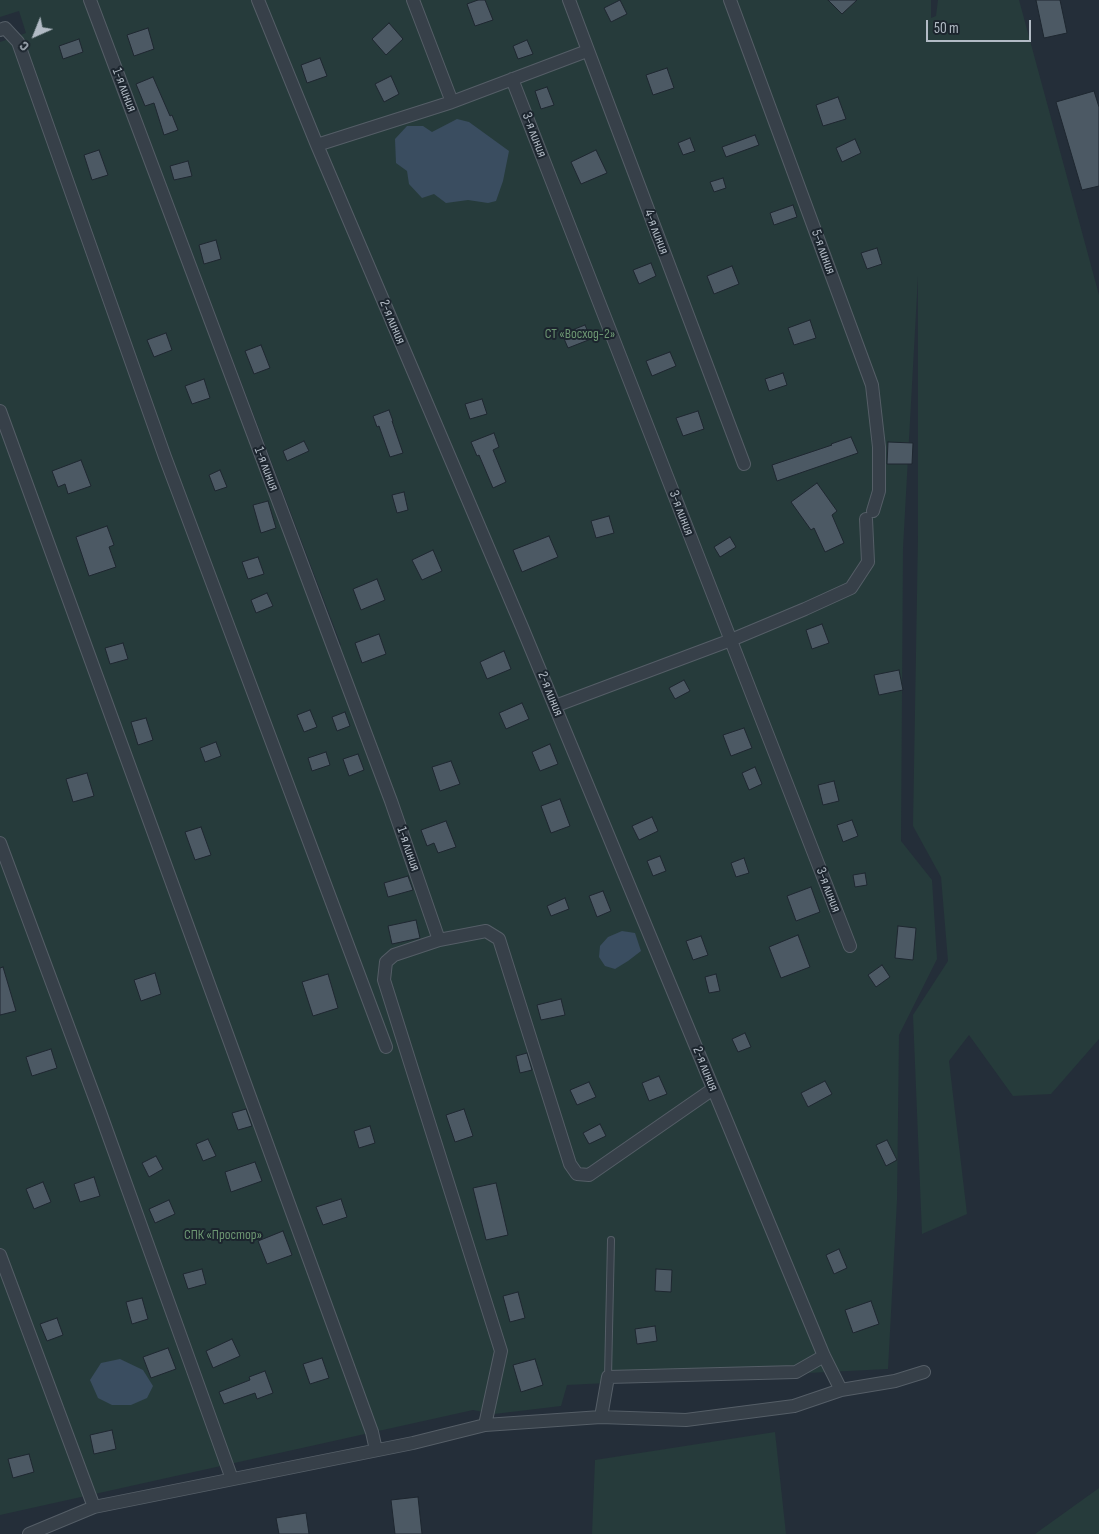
<!DOCTYPE html>
<meta charset="utf-8">
<style>
body{margin:0}
#map{position:relative;width:1099px;height:1534px;overflow:hidden;background:#242e39;font-family:"Sofia Sans Condensed",sans-serif}
canvas{display:block}
.north{position:absolute;left:10px;top:10px;width:50px;height:50px;-webkit-text-stroke:4px #1c252e;paint-order:stroke;rotate:224deg;font-size:14px;font-weight:700;line-height:20px;text-align:center;color:#b2bbc5}
.north::after{content:'';display:block;margin:auto;width:18px;height:22px;background:#b2bbc5;clip-path:polygon(50% 0,100% 100%,50% 72%,0 100%)}
.scale{position:absolute;left:926px;top:20px;width:105px;height:22px;box-sizing:border-box;border:2px solid #b2bbc5;border-top:0;padding-left:6px;font-size:15px;line-height:18px;white-space:nowrap;color:#b2bbc5;-webkit-text-stroke:4px #1c252e;paint-order:stroke}
</style>
<div id="map">
<canvas width="1099" height="1534"></canvas>
<div class="north">С</div>
<div class="scale">50 m</div>
</div>
<script>
const c = document.querySelector('canvas').getContext('2d');
c.lineJoin = 'round';
function fillPath(path, color) { c.fillStyle = color; c.fill(path, 'evenodd'); }
const shape = rows => new Path2D(rows.map(r => 'M' + r).join(''));
function strokePath(path, color, width, dash) { c.strokeStyle = color; c.lineWidth = width; c.lineCap = dash ? 'butt' : 'round'; c.setLineDash(dash || []); c.stroke(path); }
function drawText(font, color, halo, rows, align = 'center') {
  c.font = font + ' "Sofia Sans Condensed",sans-serif'; c.lineWidth = 4; c.setLineDash([]); c.textBaseline = 'middle'; c.strokeStyle = halo; c.fillStyle = color; for (const [text, x, y, turn = 0] of rows) {
    c.save(); c.translate(x, y); c.rotate((+turn || 0) * Math.PI / 180); c.textAlign = isNaN(turn) ? turn : align; if (halo) c.strokeText(text, 0, 0); c.fillText(text, 0, 0); c.restore();
  }
}
fillPath(shape([
 [0,0,84,0,331,650,341,645,96,0,931,0,931,18,936,16,938,0,1019,0,1099,295,1099,1039,1051,1094,1013,1096,969,1035,949,1061,967,1214,922,1234,913,1015,948,961,941,877,913,826,918,536,918,276,903,548,901,841,932,880,937,959,899,1035,897,1200,888,1369,567,1385,561,1406,494,1414,473,1410,0,1515,0,42,26,33,19,11,0,17],
 [775,1432,786,1534,592,1534,595,1460],
 [1099,1488,1099,1534,1035,1534]
]), '#263b3b');
fillPath(shape([
 [457,119,469,122,509,151,503,181,496,201,488,203,468,200,446,203,434,194,422,198,409,184,407,171,396,163,395,139,407,126,423,126,432,132],
 [622,931,635,933,641,951,628,961,615,969,605,966,599,957,600,946,608,937],
 [120,1359,143,1370,153,1386,147,1398,131,1405,112,1405,98,1398,90,1380,101,1363]
]), '#3a4d60');
const building = shape([
 [478,0,485,0,493,20,475,26,467,4,478,0],
 [620,0,627,14,611,22,604,8,620,0],
 [828,0,857,0,842,14,828,0],
 [1036,0,1060,0,1067,33,1044,38,1036,0],
 [389,23,403,39,386,55,372,39,389,23],
 [148,28,154,49,134,56,127,35,148,28],
 [79,39,83,52,63,59,59,46,79,39],
 [527,40,533,54,518,59,513,46,527,40],
 [320,58,327,76,307,83,301,65,320,58],
 [667,68,674,88,653,95,646,75,667,68],
 [391,76,399,94,384,102,375,84,391,76],
 [153,77,170,116,172,115,178,130,164,135,154,103,145,106,136,84,153,77],
 [547,87,554,105,541,109,535,91,547,87],
 [1094,91,1099,107,1099,186,1082,190,1056,102,1094,91],
 [838,97,846,119,823,126,816,105,838,97],
 [755,135,759,145,726,157,722,147,755,135],
 [690,138,695,151,683,155,678,143,690,138],
 [855,139,861,153,842,162,836,148,855,139],
 [99,150,108,175,92,180,84,155,99,150],
 [596,150,607,173,581,184,571,162,596,150],
 [188,161,192,176,174,180,170,166,188,161],
 [723,178,726,188,714,192,710,182,723,178],
 [793,205,797,217,774,225,770,213,793,205],
 [216,240,221,259,204,264,199,245,216,240],
 [877,248,882,264,867,269,861,253,877,248],
 [651,263,656,276,639,284,633,270,651,263],
 [732,266,739,284,714,294,707,276,732,266],
 [810,320,816,338,794,345,788,328,810,320],
 [585,325,591,339,568,348,562,334,585,325],
 [166,333,172,350,154,357,147,340,166,333],
 [261,345,270,368,254,374,245,351,261,345],
 [670,352,676,366,652,376,646,361,670,352],
 [783,373,787,385,769,391,765,379,783,373],
 [204,379,210,398,192,404,185,386,204,379],
 [482,399,487,414,470,419,465,404,482,399],
 [389,410,393,421,392,421,403,453,390,457,379,426,377,427,373,416,389,410],
 [698,411,704,429,683,436,676,418,698,411],
 [494,433,499,447,493,450,506,482,493,488,479,455,477,456,471,442,494,433],
 [851,437,858,453,777,481,772,465,832,445,831,444,851,437],
 [304,441,309,451,287,461,283,451,304,441],
 [888,442,913,443,912,464,887,464,888,442],
 [81,460,91,486,68,494,65,484,58,487,52,471,81,460],
 [220,470,227,487,215,491,209,475,220,470],
 [817,483,837,511,832,515,844,543,825,552,814,528,811,530,791,502,817,483],
 [404,492,408,510,397,513,392,495,404,492],
 [268,501,276,528,261,533,253,505,268,501],
 [609,516,614,533,596,538,591,521,609,516],
 [107,526,114,545,109,547,116,567,89,576,76,537,107,526],
 [549,536,558,557,522,572,513,550,549,536],
 [730,537,736,547,720,557,714,547,730,537],
 [433,550,442,571,422,580,412,560,433,550],
 [258,557,264,574,248,579,242,562,258,557],
 [377,579,385,600,361,610,353,589,377,579],
 [267,593,273,606,256,613,251,600,267,593],
 [822,624,829,643,812,649,806,630,822,624],
 [379,634,386,654,362,663,355,643,379,634],
 [123,643,128,659,110,664,105,648,123,643],
 [504,651,511,669,487,679,480,662,504,651],
 [899,670,903,690,879,695,874,675,899,670],
 [684,680,690,691,675,699,669,688,684,680],
 [522,703,529,719,506,729,499,713,522,703],
 [310,710,317,727,304,732,297,715,310,710],
 [345,712,350,726,337,731,332,717,345,712],
 [146,718,153,740,138,745,131,722,146,718],
 [744,728,752,748,731,756,723,735,744,728],
 [216,742,221,756,205,762,200,748,216,742],
 [550,744,558,764,540,771,532,752,550,744],
 [326,752,330,765,312,771,308,758,326,752],
 [358,754,364,770,349,776,343,759,358,754],
 [451,761,460,784,440,791,432,767,451,761],
 [755,767,762,784,749,790,742,773,755,767],
 [87,773,94,796,73,802,66,779,87,773],
 [834,781,839,801,823,805,818,785,834,781],
 [560,799,570,826,551,833,541,806,560,799],
 [652,817,658,831,639,840,632,826,652,817],
 [852,820,858,836,843,842,837,825,852,820],
 [446,821,456,847,438,853,434,843,427,846,421,830,446,821],
 [201,827,211,855,195,860,185,832,201,827],
 [660,856,666,871,653,876,647,861,660,856],
 [744,858,749,873,736,877,731,863,744,858],
 [865,873,867,885,855,887,853,875,865,873],
 [408,876,413,890,388,897,384,883,408,876],
 [811,887,820,912,796,921,787,896,811,887],
 [603,891,611,911,597,917,589,896,603,891],
 [565,898,569,909,551,916,547,906,565,898],
 [416,920,420,938,392,944,388,926,416,920],
 [898,926,916,928,913,960,895,958,898,926],
 [798,935,810,967,781,978,769,947,798,935],
 [701,936,708,955,693,960,686,941,701,936],
 [882,965,890,977,876,987,868,975,882,965],
 [3,967,16,1011,0,1015,0,968,3,967],
 [155,973,161,994,141,1001,134,980,155,973],
 [328,974,338,1008,313,1016,302,982,328,974],
 [716,974,720,991,709,993,705,977,716,974],
 [561,999,565,1015,541,1020,537,1005,561,999],
 [745,1033,751,1047,738,1052,732,1039,745,1033],
 [51,1049,57,1068,32,1076,26,1057,51,1049],
 [527,1053,532,1070,520,1073,516,1056,527,1053],
 [659,1076,667,1094,649,1101,642,1083,659,1076],
 [825,1081,832,1094,808,1107,801,1093,825,1081],
 [589,1082,596,1097,577,1105,570,1090,589,1082],
 [246,1109,252,1126,238,1130,232,1113,246,1109],
 [464,1109,473,1136,455,1142,446,1115,464,1109],
 [600,1124,606,1136,589,1144,583,1133,600,1124],
 [370,1126,375,1143,359,1148,354,1131,370,1126],
 [208,1139,216,1156,203,1161,196,1144,208,1139],
 [887,1140,897,1160,886,1166,876,1145,887,1140],
 [156,1156,163,1169,149,1177,142,1163,156,1156],
 [255,1162,262,1181,231,1192,225,1172,255,1162],
 [94,1177,100,1196,80,1202,74,1184,94,1177],
 [43,1182,51,1202,34,1209,26,1189,43,1182],
 [496,1183,508,1235,486,1240,473,1188,496,1183],
 [341,1199,347,1217,323,1225,316,1207,341,1199],
 [169,1200,175,1214,155,1223,149,1209,169,1200],
 [283,1231,292,1255,267,1264,258,1241,283,1231],
 [839,1249,847,1268,834,1274,826,1255,839,1249],
 [202,1269,206,1284,188,1289,183,1274,202,1269],
 [656,1269,672,1270,671,1292,655,1291,656,1269],
 [518,1292,525,1318,510,1322,503,1296,518,1292],
 [142,1298,148,1319,132,1324,126,1302,142,1298],
 [871,1301,879,1324,853,1333,845,1310,871,1301],
 [57,1318,63,1335,47,1341,40,1324,57,1318],
 [655,1326,657,1341,637,1344,635,1329,655,1326],
 [232,1339,240,1356,213,1368,206,1351,232,1339],
 [168,1348,176,1369,151,1378,143,1357,168,1348],
 [322,1358,329,1378,310,1384,303,1364,322,1358],
 [535,1359,543,1385,521,1392,513,1365,535,1359],
 [265,1371,273,1393,257,1399,255,1393,224,1404,219,1392,250,1380,249,1377,265,1371],
 [112,1430,116,1449,94,1454,90,1435,112,1430],
 [29,1454,34,1472,13,1478,8,1459,29,1454],
 [418,1497,422,1534,395,1534,391,1500,418,1497],
 [306,1513,309,1534,279,1534,276,1518,306,1513]
]);
fillPath(building, '#4c5964');
strokePath(building, '#1e2730', 1);
const lane = shape([
 [608,1377,611,1240]
]);
const street = shape([
 [90,0,391,801,439,940],
 [258,0,317,145,522,627,824,1356,841,1390],
 [413,0,452,102],
 [569,0,744,464],
 [730,0,872,385,879,447,879,491,873,511],
 [0,30,5,28,18,42,165,457,386,1047],
 [512,79,850,946],
 [317,145,452,102,587,51],
 [0,411,372,1432,376,1450],
 [555,706,731,640,805,609,851,588,868,562,866,519],
 [0,843,100,1112,232,1479],
 [0,1255,94,1507],
 [601,1417,608,1377,796,1372,824,1356],
 [485,1425,501,1351,384,980,386,962,394,955,439,940,486,931,499,939,570,1164,577,1174,589,1175,713,1089],
 [29,1534,94,1507,413,1443,485,1425,601,1417,686,1420,794,1406,841,1390,895,1381,924,1372]
]);
strokePath(lane, '#555e67', 8);
strokePath(street, '#555e67', 14);
strokePath(lane, '#374049', 6);
strokePath(street, '#374049', 12);
drawText('14px', '#b2bbc5', '#1c252e', [
 ["1-я линия",124,90,69],
 ["3-я линия",534,135,69],
 ["4-я линия",656,232,69],
 ["5-я линия",823,252,70],
 ["2-я линия",392,322,67],
 ["1-я линия",266,469,69],
 ["3-я линия",681,513,69],
 ["2-я линия",550,694,68],
 ["1-я линия",408,849,71],
 ["3-я линия",828,890,69],
 ["2-я линия",705,1069,68]
]);
drawText('14px', '#6b9471', '#1c252e', [
 ["СТ «Восход-2»",580,334],
 ["СПК «Простор»",223,1235]
]);
</script>
